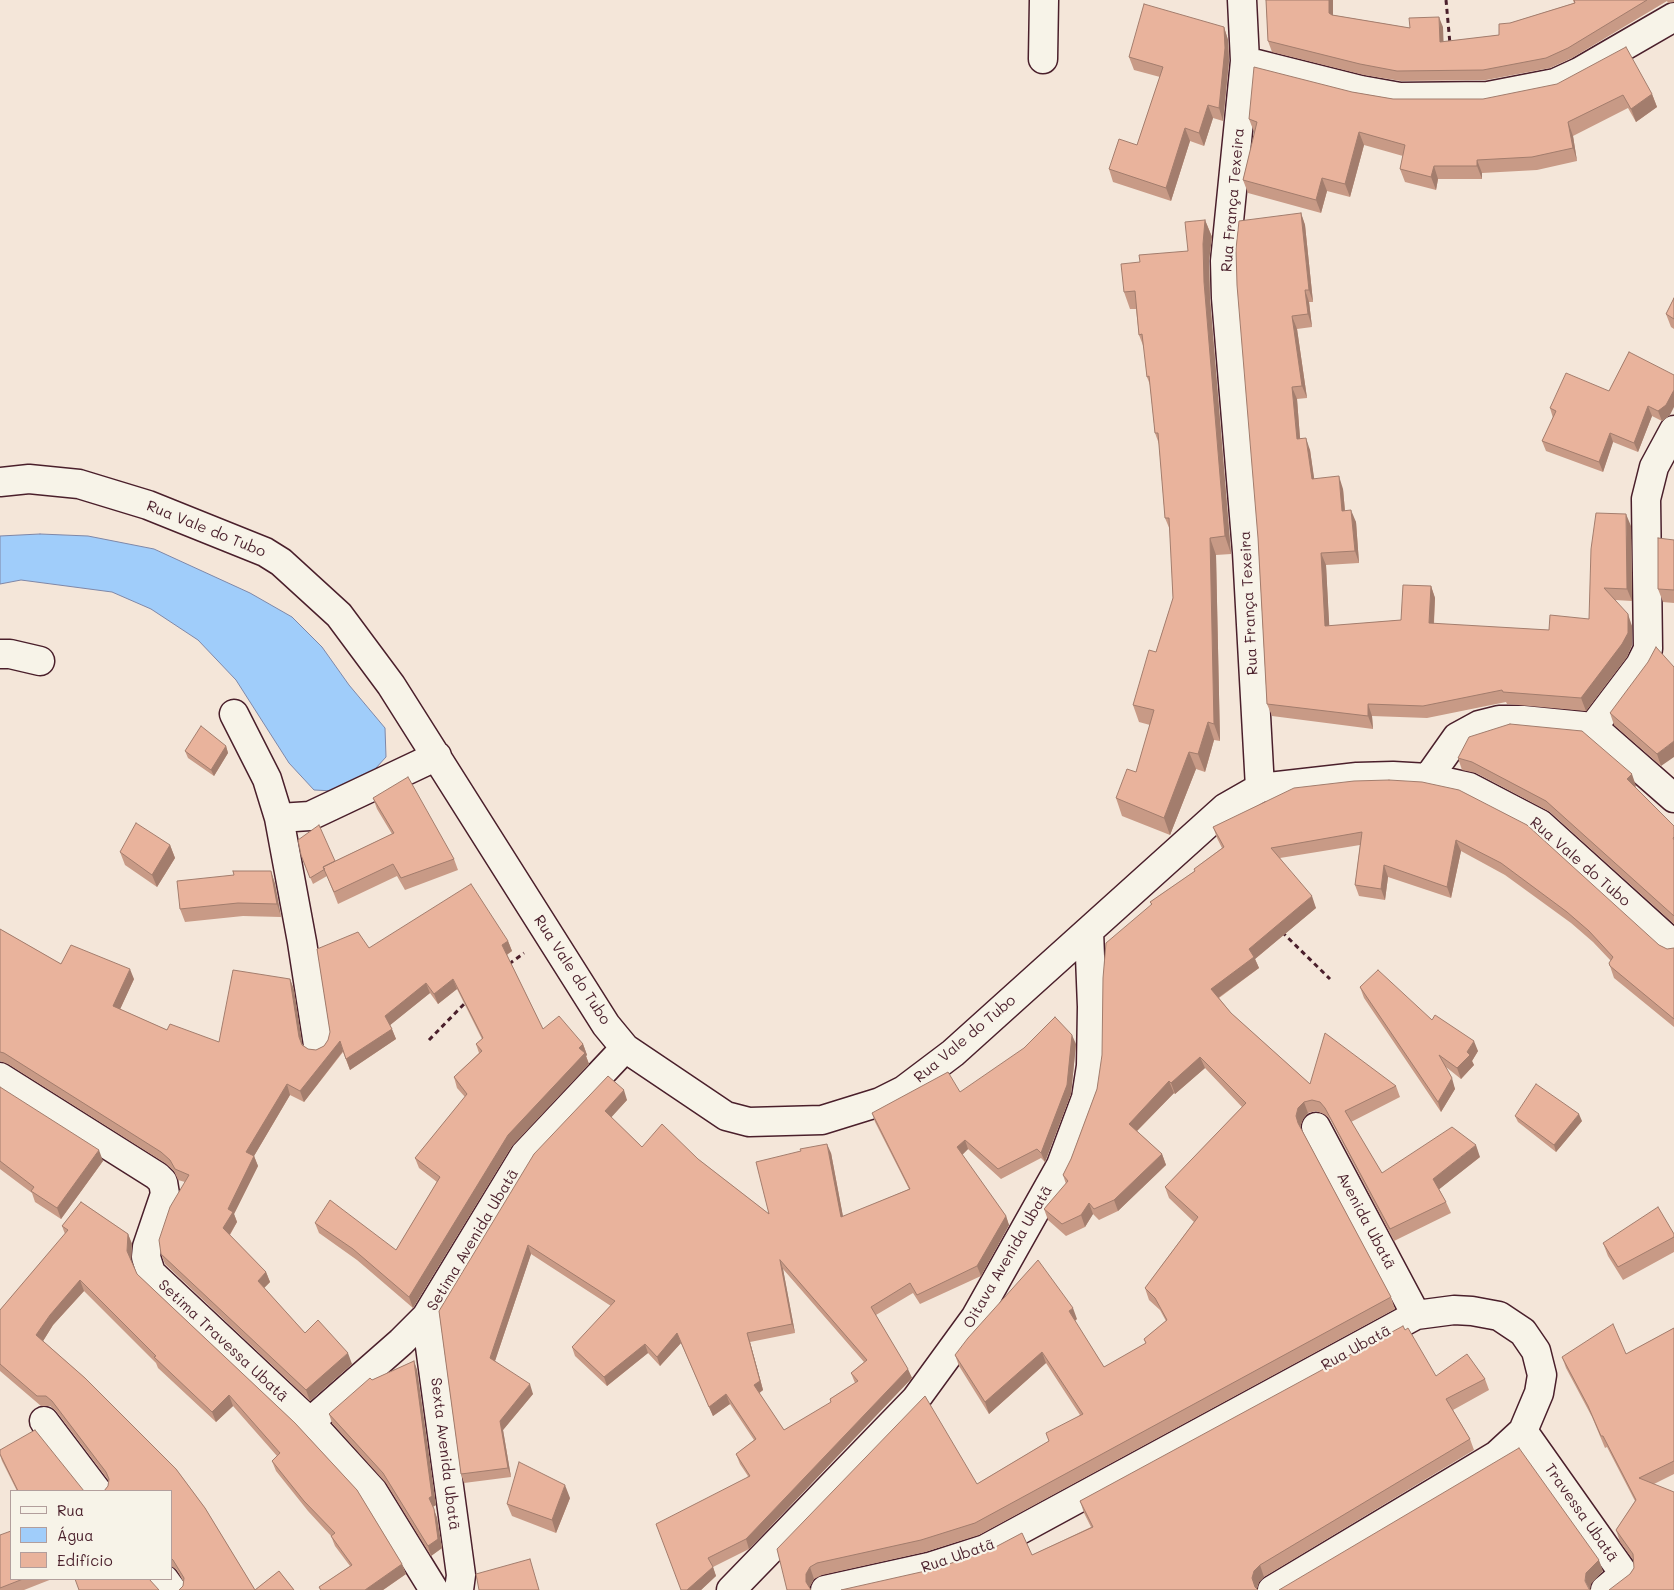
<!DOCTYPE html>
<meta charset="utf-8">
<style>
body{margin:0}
#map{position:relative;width:1674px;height:1590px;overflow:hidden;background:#f4e6d9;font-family:Mali,sans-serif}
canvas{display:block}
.legend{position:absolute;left:10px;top:1490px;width:162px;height:90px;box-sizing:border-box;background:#f7f3e8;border:1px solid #b29e9c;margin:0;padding:6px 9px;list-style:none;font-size:15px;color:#4a1f2b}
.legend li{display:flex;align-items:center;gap:10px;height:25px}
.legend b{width:25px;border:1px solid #b29e9c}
</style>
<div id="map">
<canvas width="1674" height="1590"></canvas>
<ul class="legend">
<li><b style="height:6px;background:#f7f3e8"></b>Rua</li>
<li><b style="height:14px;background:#a0cdfa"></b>Água</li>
<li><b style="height:14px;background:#e9b39c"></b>Edifício</li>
</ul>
</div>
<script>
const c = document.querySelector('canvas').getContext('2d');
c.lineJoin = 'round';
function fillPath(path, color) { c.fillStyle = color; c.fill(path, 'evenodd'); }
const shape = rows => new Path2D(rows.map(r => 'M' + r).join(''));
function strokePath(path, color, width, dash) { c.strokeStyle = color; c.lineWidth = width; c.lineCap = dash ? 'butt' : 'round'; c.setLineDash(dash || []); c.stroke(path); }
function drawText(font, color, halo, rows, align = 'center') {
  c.font = font + ' Mali,sans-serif'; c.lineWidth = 4.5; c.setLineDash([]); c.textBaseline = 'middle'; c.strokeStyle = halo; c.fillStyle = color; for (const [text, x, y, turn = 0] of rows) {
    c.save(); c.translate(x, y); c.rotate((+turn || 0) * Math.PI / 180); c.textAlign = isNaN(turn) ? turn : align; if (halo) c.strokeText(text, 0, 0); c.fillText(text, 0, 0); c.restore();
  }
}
const water = shape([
 [40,534,88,536,154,549,250,593,292,617,322,647,349,685,385,728,386,757,365,780,334,791,314,790,289,763,236,680,198,640,151,609,112,592,21,580,0,584,0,536,40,534]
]);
fillPath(water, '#a0cdfa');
strokePath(water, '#7e87a7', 1);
const minor = shape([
 [1242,0,1245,61],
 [1043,59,1044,0],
 [0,482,29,479,79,484,148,505,265,552,281,562,339,615,391,685,606,1025,625,1048,726,1116,749,1122,822,1120,880,1102,904,1090,953,1053,1225,808,1260,788,1357,777,1393,776,1428,778,1469,787,1540,824,1674,945],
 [0,654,10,654,40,661],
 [234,714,267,779,279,818,302,942,318,1045],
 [1593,727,1674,798],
 [1428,778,1457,737,1479,725,1499,720,1523,720,1593,727,1640,665,1648,649,1646,499,1654,467,1674,430],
 [1260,788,1247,552,1226,298,1225,261,1245,61,1361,90,1400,97,1488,96,1555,83,1579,72,1674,17],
 [279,818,310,816,437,756],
 [0,1077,157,1176,163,1182,165,1194,147,1247,146,1257,151,1273,310,1422,373,1491,434,1590],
 [1316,1127,1416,1315],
 [426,1317,461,1575,459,1590],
 [44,1421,97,1491],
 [310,1422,401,1342,426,1317,525,1154,625,1048],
 [1523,1431,1624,1574,1605,1590],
 [164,1579,172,1590],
 [731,1590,916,1399,975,1318,1061,1165,1086,1098,1091,1066,1092,1007,1089,931],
 [825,1590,929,1567,985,1549,1416,1315,1454,1310,1472,1311,1499,1316,1523,1332,1536,1351,1542,1375,1539,1393,1523,1431,1497,1455,1272,1590]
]);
strokePath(minor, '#4a1f2b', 31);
strokePath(shape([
 [1446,0,1450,44],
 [1282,932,1330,979],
 [509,964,524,953],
 [429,1040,467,1001]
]), '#4a1f2b', 3, [5, 4]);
strokePath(minor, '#f7f3e8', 28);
fillPath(shape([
 [1266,0,1333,0,1333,15,1410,28,1443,27,1443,42,1499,35,1510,23,1574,3,1573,0,1674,0,1674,2,1668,3,1667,1,1572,58,1550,68,1486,80,1401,81,1364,75,1272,52,1268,41],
 [1224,27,1228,40,1229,61,1223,121,1213,118,1204,146,1190,141,1171,201,1113,182,1109,169,1137,145,1160,77,1134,70,1129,57],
 [1352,92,1393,99,1483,99,1652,94,1657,107,1636,122,1628,108,1573,136,1577,161,1537,170,1482,173,1482,179,1438,179,1436,190,1405,182,1400,169,1403,156,1364,145,1350,197,1327,191,1321,213,1248,193,1243,180,1255,132,1254,132,1249,119],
 [1301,213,1305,225,1313,302,1309,302,1312,327,1297,329,1307,398,1297,399,1300,438,1310,450,1314,479,1343,489,1345,511,1356,522,1359,563,1326,565,1329,626,1401,620,1431,586,1435,598,1434,624,1549,630,1589,619,1631,526,1632,601,1615,600,1632,626,1632,645,1627,657,1586,711,1507,704,1506,702,1427,718,1372,716,1373,729,1272,716,1267,704,1258,538],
 [1205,220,1212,237,1209,261,1210,299,1231,554,1216,555,1220,741,1214,740,1205,772,1196,769,1170,835,1122,816,1116,798,1136,772,1150,725,1139,722,1133,705,1156,652,1173,598,1170,530,1165,518,1159,444,1155,433,1150,385,1147,377,1144,348,1139,335,1136,309,1130,309,1124,292,1140,262,1188,251],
 [1674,298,1674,329,1671,327,1666,314],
 [1629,352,1670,415,1662,421,1652,416,1638,452,1613,442,1603,472,1546,451,1542,441,1553,418,1550,408,1609,391],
 [1674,540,1674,603,1663,602,1658,589],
 [1674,667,1661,766,1614,725,1610,713],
 [226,746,228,753,214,776,188,758,185,751],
 [1458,758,1636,786,1635,787,1674,826,1674,924,1550,812,1476,773,1462,770],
 [1354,781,1659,945,1667,949,1674,948,1674,1027,1614,978,1609,963,1611,961,1593,942,1571,923,1505,875,1461,851,1451,898,1388,877,1385,900,1359,896,1355,885,1360,845,1280,858,1316,908,1255,959,1259,968,1219,998,1231,1013,1310,1084,1396,1086,1400,1097,1351,1122,1382,1173,1480,1157,1439,1189,1446,1202,1451,1213,1394,1241,1330,1119,1324,1114,1316,1111,1308,1113,1303,1119,1300,1127,1391,1297,1395,1309,979,1535,925,1552,822,1575,814,1579,810,1586,810,1590,777,1549,977,1484,1049,1441,1080,1415,1046,1363,989,1414,959,1366,955,1355,1077,1319,1075,1321,1104,1367,1146,1344,1144,1339,1166,1321,1160,1310,1149,1300,1145,1288,1194,1222,1169,1198,1165,1187,1242,1107,1205,1068,1175,1094,1174,1093,1137,1131,1162,1154,1166,1165,1118,1211,1099,1220,1093,1214,1085,1227,1066,1236,1048,1220,1044,1209,1066,1184,1063,1175,1071,1159,1097,1089,1151,904,1150,902,1195,871,1194,869,1222,848,1217,838,1213,827],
 [373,798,454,859,458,870,405,890,397,876,338,904,327,876,313,884,303,861,335,861,392,834,377,809],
 [170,845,175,858,157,887,125,865,120,852],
 [271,871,275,884,281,917,243,916,185,922,180,909,234,875],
 [0,929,61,964,134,979,120,1009,167,1030,219,1042,290,979,294,990,302,1044,308,1049,316,1050,324,1046,328,1040,369,948,508,941,512,951,507,955,543,1029,583,1044,587,1055,586,1056,589,1064,512,1146,413,1308,357,1260,319,1233,315,1223,396,1250,437,1182,419,1168,415,1158,465,1097,457,1088,454,1077,479,1053,476,1044,482,1039,457,989,438,1004,430,993,390,1025,396,1039,350,1070,343,1052,304,1102,290,1095,254,1156,258,1166,234,1214,237,1222,230,1235,266,1272,270,1282,264,1288,305,1333,352,1364,310,1401,165,1264,161,1254,185,1182,178,1180,174,1171,165,1163,8,1064,0,1061],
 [1360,987,1432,1020,1478,1051,1472,1061,1474,1065,1461,1079,1446,1067,1455,1089,1441,1112,1364,998],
 [1076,1044,1071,1094,1045,1162,1041,1158,1001,1179,968,1149,962,1155,1006,1216,1009,1225,981,1276,920,1304,913,1293,876,1315,912,1378,749,1549,713,1567,716,1576,701,1590,681,1590,748,1476,740,1464,736,1454,754,1440,730,1404,713,1416,681,1343,660,1366,648,1353,607,1386,575,1356,572,1347,611,1306,531,1254,495,1361,533,1394,503,1430,511,1477,464,1483,461,1474,439,1311,608,1076,627,1100,611,1117,642,1147,698,1159,769,1214,831,1153,843,1217,909,1189,875,1122,872,1113,960,1092],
 [783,1269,864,1362,851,1373,855,1383,830,1399,831,1403,784,1430,759,1393,763,1390,750,1342,795,1333],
 [0,1087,103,1161,61,1219,35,1202,32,1193,0,1169],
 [1515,1116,1582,1121,1556,1152,1518,1122],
 [81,1202,128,1234,132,1244,131,1261,137,1274,295,1423,357,1490,402,1564,406,1574,383,1590,320,1590,319,1587,350,1566,335,1546,331,1536,308,1511,276,1471,272,1461,277,1456,233,1406,216,1422,158,1368,156,1363,84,1291,53,1325,43,1341,85,1378,176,1469,205,1508,255,1590,279,1571,294,1590,179,1590,183,1586,183,1581,177,1570,171,1566,171,1491,104,1491,108,1486,109,1481,56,1411,50,1406,41,1406,0,1371,0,1310,65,1234,62,1226],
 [1674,1234,1674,1252,1623,1280,1608,1256,1603,1243],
 [1674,1328,1674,1474,1654,1484,1674,1590,1630,1574,1634,1568,1634,1561,1620,1542,1616,1530,1635,1501,1607,1447,1605,1448,1592,1417,1566,1368,1562,1357,1626,1354],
 [1405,1330,1436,1376,1485,1379,1489,1390,1453,1410,1470,1439,1474,1450,1264,1577,1259,1582,1257,1589,1032,1555,1091,1527,1084,1513,1080,1501],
 [414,1361,417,1370,436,1505,433,1507,437,1518,442,1548,431,1556,386,1483,332,1423,329,1414,372,1380],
 [0,1450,84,1491,17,1491,2,1461,0,1455],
 [570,1498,556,1533,512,1516,507,1504],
 [0,1535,11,1579,52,1579,24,1590,0,1590]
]), '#c89a86');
fillPath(shape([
 [1329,0,1333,0,1333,23,1329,13],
 [1439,17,1443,27,1444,53,1440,42],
 [1224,27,1228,40,1229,61,1223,121,1219,108],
 [1652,94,1657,107,1636,122,1631,109],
 [1208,105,1213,118,1204,146,1199,133],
 [1568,122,1573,136,1577,161,1573,148],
 [1185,128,1190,141,1171,201,1166,188],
 [1359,132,1364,145,1350,197,1345,184],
 [1477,160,1482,173,1482,179,1477,166],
 [1434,166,1438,179,1436,190,1431,177],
 [1322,178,1327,191,1321,213,1316,200],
 [1301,213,1305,225,1313,302,1309,290],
 [1205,220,1212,237,1209,261,1210,299,1231,554,1225,536,1204,282,1203,244],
 [1305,290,1309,302,1312,327,1308,314],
 [1292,316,1297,329,1307,398,1302,386],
 [1292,387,1297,399,1301,451,1297,439],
 [1674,390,1674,407,1670,415,1662,421,1658,411],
 [1648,406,1652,416,1638,452,1634,443],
 [1610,433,1613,442,1603,472,1599,462],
 [1306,438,1310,450,1316,491,1312,479],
 [1339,476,1343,489,1346,523,1342,511],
 [1351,510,1356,522,1359,563,1355,551],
 [1626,514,1631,526,1632,601,1627,589],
 [1210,538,1216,555,1220,741,1214,724],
 [1321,553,1326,565,1330,639,1325,626],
 [1431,586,1435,598,1433,636,1429,623],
 [1628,614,1632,626,1632,645,1627,657,1586,711,1581,698],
 [1368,704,1372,716,1373,729,1368,716],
 [1208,722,1214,740,1205,772,1198,754],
 [1674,741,1674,757,1661,766,1657,754],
 [226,746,228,753,214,776,211,770],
 [1189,752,1196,769,1170,835,1164,818],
 [1632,774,1636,786,1631,790,1627,779],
 [1456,840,1461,851,1451,898,1447,887],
 [170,845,175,858,157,887,152,875],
 [1384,865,1388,877,1385,900,1381,889],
 [271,871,275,884,281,917,277,904],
 [1312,896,1316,908,1255,959,1259,968,1215,1000,1211,989,1249,949],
 [508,941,512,951,506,955,502,945],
 [130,969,134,979,117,1016,113,1006],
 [290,979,294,990,303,1048,299,1037],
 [453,979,457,989,438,1004,434,994],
 [426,983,430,993,389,1026,385,1016],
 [392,1029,396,1039,350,1070,346,1059],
 [1072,1035,1076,1044,1071,1094,1045,1162,1041,1153],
 [340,1041,343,1051,304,1102,300,1091],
 [1474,1041,1478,1051,1472,1061,1474,1065,1461,1079,1457,1068],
 [583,1044,587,1055,586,1056,589,1064,512,1146,413,1308,409,1297,508,1135,579,1048],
 [1200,1057,1205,1068,1175,1094,1171,1083],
 [1452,1078,1455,1089,1441,1112,1438,1102],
 [1169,1081,1174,1093,1133,1135,1129,1124],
 [287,1084,290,1095,254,1156,258,1166,234,1214,237,1222,227,1239,223,1228,228,1209,246,1152],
 [624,1090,627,1100,608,1121,605,1111],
 [1304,1102,1308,1113,1303,1119,1300,1127,1298,1123,1296,1116,1298,1108],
 [1579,1114,1582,1121,1556,1152,1554,1145],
 [965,1140,968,1149,960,1157,957,1147],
 [827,1144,831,1153,845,1227,841,1217],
 [1476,1145,1480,1157,1437,1191,1433,1179],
 [99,1150,103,1161,61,1219,57,1208],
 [1162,1154,1166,1165,1118,1211,1114,1200],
 [1089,1203,1093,1214,1085,1227,1081,1215],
 [1006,1216,1009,1225,981,1276,977,1266],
 [128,1234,132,1244,131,1262,127,1251],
 [528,1245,531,1254,493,1367,490,1358],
 [780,1260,783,1269,795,1333,792,1324],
 [266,1272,270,1282,261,1291,258,1281],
 [80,1280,84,1291,53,1325,40,1346,36,1335,50,1315],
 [1073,1308,1077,1319,1073,1322,1069,1311],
 [677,1333,681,1343,660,1366,657,1357],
 [747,1333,750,1342,763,1390,757,1395,754,1385],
 [645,1344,648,1353,607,1386,604,1377],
 [1042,1352,1046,1363,989,1414,985,1402],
 [348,1353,352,1364,310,1401,306,1390],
 [414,1361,417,1370,436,1505,432,1507,429,1498],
 [908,1369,912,1378,749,1549,746,1539],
 [530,1384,533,1394,503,1430,511,1477,508,1468,500,1421],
 [726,1394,730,1404,713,1416,709,1407],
 [229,1395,233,1406,216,1422,212,1412],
 [565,1485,570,1498,556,1533,552,1520],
 [434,1509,437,1518,442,1548,431,1556,428,1546],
 [1599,1560,1603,1571,1591,1584,1590,1590,1585,1581,1586,1573],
 [402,1564,406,1574,383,1590,365,1590],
 [1260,1565,1264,1577,1259,1582,1256,1590,1252,1578,1254,1571],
 [713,1567,716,1576,701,1590,687,1590],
 [810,1567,814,1579,810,1586,810,1590,806,1582,806,1574]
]), '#a37d6d');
const building = shape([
 [1266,0,1329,0,1329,13,1332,15,1410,28,1409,18,1439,17,1440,42,1499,35,1499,24,1510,23,1575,3,1574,0,1647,0,1568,48,1546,58,1483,70,1397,71,1360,64,1268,41,1266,0],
 [1144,4,1224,27,1225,48,1219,108,1208,105,1199,133,1185,128,1166,188,1109,169,1119,139,1137,145,1163,67,1129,57,1144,4],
 [1626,47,1652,94,1631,109,1623,95,1568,122,1573,148,1532,157,1477,160,1477,166,1434,166,1431,177,1400,169,1405,145,1359,132,1345,184,1322,178,1316,200,1243,180,1257,122,1249,119,1254,67,1352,92,1393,99,1483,99,1557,84,1626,47],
 [1301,213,1309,290,1305,290,1308,314,1292,316,1302,386,1292,387,1297,439,1306,438,1312,479,1339,476,1342,511,1351,510,1355,551,1321,553,1325,626,1401,620,1403,585,1431,586,1429,623,1549,630,1550,615,1589,619,1591,549,1596,513,1626,514,1627,589,1604,588,1628,614,1628,633,1622,644,1581,698,1503,692,1502,690,1423,706,1368,704,1368,716,1267,704,1258,538,1237,285,1236,249,1239,221,1301,213],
 [1205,220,1203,244,1204,282,1225,536,1210,538,1214,724,1208,722,1198,754,1189,752,1164,818,1116,798,1127,769,1136,772,1154,710,1133,705,1149,650,1156,652,1173,598,1169,518,1165,518,1158,433,1155,433,1149,376,1147,377,1142,334,1139,335,1135,291,1124,292,1121,264,1140,262,1139,255,1188,251,1185,222,1205,220],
 [1674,298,1674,319,1666,314,1674,298],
 [1629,352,1674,375,1674,390,1666,405,1658,411,1648,406,1634,443,1610,433,1599,462,1542,441,1556,411,1550,408,1566,373,1609,391,1629,352],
 [1658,538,1674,540,1674,590,1658,589,1658,538],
 [1656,647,1674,667,1674,741,1657,754,1610,713,1648,662,1656,647],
 [1510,724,1582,731,1632,774,1627,779,1674,826,1674,837,1673,838,1674,840,1674,916,1546,801,1472,762,1458,758,1469,737,1510,724],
 [201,726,226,746,211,770,185,751,201,726],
 [408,777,454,859,401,878,393,864,334,892,323,867,394,833,373,798,408,777],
 [1389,780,1422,782,1459,790,1527,825,1659,945,1667,949,1674,948,1674,1019,1610,966,1609,963,1613,957,1589,931,1567,912,1501,863,1456,840,1447,887,1384,865,1381,889,1355,885,1362,832,1271,848,1312,896,1249,949,1254,957,1211,989,1231,1013,1310,1084,1325,1033,1396,1086,1345,1111,1382,1173,1452,1127,1476,1145,1433,1179,1446,1202,1390,1229,1325,1108,1320,1102,1312,1100,1304,1102,1298,1108,1296,1116,1298,1123,1391,1297,975,1523,921,1540,817,1563,810,1567,806,1574,806,1582,811,1590,787,1590,777,1549,925,1396,977,1484,1049,1441,1046,1433,1083,1414,1042,1352,985,1402,955,1355,968,1338,1038,1260,1073,1308,1069,1311,1104,1367,1146,1343,1144,1339,1167,1320,1155,1298,1145,1288,1198,1217,1165,1187,1246,1103,1200,1057,1171,1083,1169,1081,1129,1124,1162,1154,1114,1200,1094,1209,1089,1203,1081,1215,1062,1224,1044,1209,1068,1181,1063,1175,1071,1159,1097,1089,1102,1055,1103,978,1106,943,1152,904,1150,902,1195,871,1194,869,1224,847,1213,827,1294,788,1354,781,1389,780],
 [136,823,170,845,152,875,120,852,136,823],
 [319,825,335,861,323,867,325,869,310,878,301,855,298,840,319,825],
 [233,871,271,871,277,904,238,903,180,909,177,881,234,875,233,871],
 [471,884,508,941,502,945,543,1029,559,1016,583,1044,579,1048,585,1053,508,1135,409,1297,353,1249,315,1223,330,1200,396,1250,440,1177,415,1158,467,1094,454,1077,482,1051,476,1044,483,1038,453,979,434,994,426,983,385,1016,392,1029,346,1059,340,1041,300,1091,287,1084,246,1152,254,1156,228,1209,233,1212,223,1228,266,1272,258,1281,305,1333,318,1320,348,1353,306,1390,161,1254,159,1240,170,1207,189,1175,175,1169,170,1160,161,1152,4,1053,0,1052,0,929,61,964,71,945,130,969,113,1006,167,1030,170,1024,219,1042,233,970,290,979,299,1037,302,1045,308,1049,316,1050,324,1046,328,1040,330,1032,317,949,358,932,369,948,471,884],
 [1378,970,1432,1020,1435,1015,1474,1041,1467,1052,1470,1055,1457,1068,1439,1055,1452,1078,1438,1102,1360,987,1378,970],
 [1055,1017,1072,1035,1067,1085,1041,1153,1037,1149,998,1169,965,1140,957,1147,1006,1216,977,1266,917,1295,910,1283,871,1307,908,1369,746,1539,708,1558,713,1567,687,1590,681,1590,656,1524,750,1476,736,1454,756,1439,726,1394,709,1407,677,1333,657,1357,645,1344,604,1377,572,1347,615,1301,528,1245,490,1358,530,1384,500,1421,508,1468,461,1474,439,1311,534,1154,608,1076,624,1090,605,1111,642,1147,662,1124,698,1159,769,1214,756,1162,801,1151,800,1149,827,1144,841,1217,910,1189,872,1113,948,1072,960,1092,1024,1048,1055,1017],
 [780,1260,867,1360,851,1373,858,1381,830,1399,831,1402,784,1430,754,1385,760,1381,747,1333,792,1324,780,1260],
 [1536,1084,1579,1114,1554,1145,1515,1116,1536,1084],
 [0,1087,99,1150,57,1208,31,1191,34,1187,0,1161,0,1087],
 [81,1202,128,1234,127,1251,137,1274,295,1423,357,1490,402,1564,365,1590,321,1590,319,1587,352,1565,331,1536,335,1533,304,1501,272,1461,280,1453,229,1395,212,1412,154,1357,156,1356,80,1280,50,1315,36,1335,85,1378,176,1469,205,1508,255,1590,279,1571,294,1590,179,1590,183,1586,184,1578,173,1560,171,1558,171,1491,104,1491,108,1486,109,1479,106,1472,52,1401,46,1396,37,1396,0,1364,0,1310,68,1230,62,1226,81,1202],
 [1658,1207,1674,1234,1674,1237,1618,1267,1603,1243,1658,1207],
 [1613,1324,1626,1354,1674,1328,1674,1461,1639,1478,1674,1492,1674,1590,1609,1590,1630,1574,1634,1568,1633,1554,1616,1530,1636,1500,1603,1436,1601,1436,1588,1406,1562,1357,1613,1324],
 [1403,1326,1405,1330,1408,1328,1436,1376,1467,1354,1485,1379,1446,1399,1470,1439,1260,1565,1254,1571,1252,1578,1255,1587,1258,1590,841,1590,930,1570,986,1552,1022,1533,1032,1555,1093,1527,1080,1501,1403,1326],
 [414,1361,432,1496,429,1498,434,1509,438,1539,428,1546,383,1473,329,1414,370,1378,372,1380,414,1361],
 [35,1430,84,1491,18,1491,0,1454,0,1450,35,1430],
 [1519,1448,1599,1560,1586,1573,1585,1581,1589,1589,1591,1590,1279,1590,1519,1448],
 [519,1462,565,1485,552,1520,507,1504,519,1462],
 [11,1531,11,1579,23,1579,0,1588,0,1535,11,1531],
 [530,1559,539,1590,479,1590,476,1574,530,1559],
 [75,1579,149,1579,159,1590,79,1590,75,1579]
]);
fillPath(building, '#e9b39c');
strokePath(building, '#a37d6d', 1);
drawText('15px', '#4a1f2b', '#f7f3e8', [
 ["Rua França Texeira",1233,200,-85],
 ["Rua Vale do Tubo",206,529,22],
 ["Rua França Texeira",1249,603,-93],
 ["Rua Vale do Tubo",1580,862,41],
 ["Rua Vale do Tubo",572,970,57],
 ["Rua Vale do Tubo",965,1039,-40],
 ["Avenida Ubatã",1366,1221,62],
 ["Setima Avenida Ubatã",473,1240,-59],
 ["Oitava Avenida Ubatã",1008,1257,-60],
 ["Setima Travessa Ubatã",223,1341,43],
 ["Rua Ubatã",1356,1348,-29],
 ["Sexta Avenida Ubatã",445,1454,83],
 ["Travessa Ubatã",1581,1513,55],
 ["Rua Ubatã",958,1556,-19]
]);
</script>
